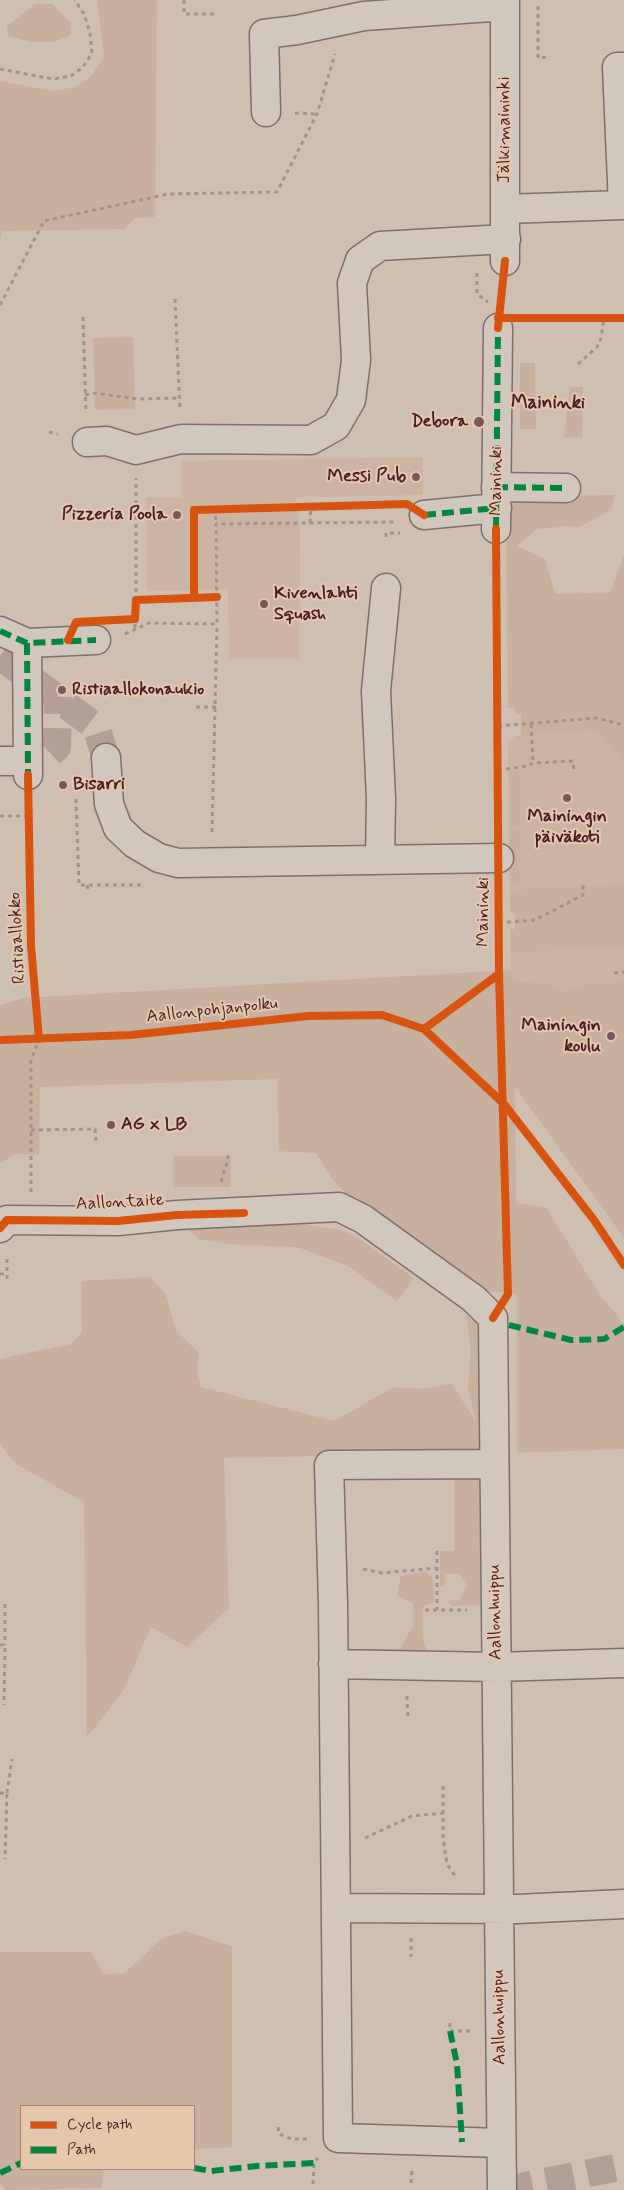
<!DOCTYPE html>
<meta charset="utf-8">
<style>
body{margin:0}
#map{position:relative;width:624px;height:2190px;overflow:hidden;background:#cfbfb1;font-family:Mynerve,sans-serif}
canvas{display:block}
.legend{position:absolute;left:20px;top:2105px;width:175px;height:65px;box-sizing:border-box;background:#e5c8ac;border:1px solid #a78478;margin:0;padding:6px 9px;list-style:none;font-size:15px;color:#4a1f2b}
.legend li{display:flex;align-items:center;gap:10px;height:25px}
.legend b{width:25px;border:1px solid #a78478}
</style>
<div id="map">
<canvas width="624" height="2190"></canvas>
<ul class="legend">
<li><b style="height:6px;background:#d8530f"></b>Cycle path</li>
<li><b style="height:6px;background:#00873e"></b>Path</li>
</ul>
</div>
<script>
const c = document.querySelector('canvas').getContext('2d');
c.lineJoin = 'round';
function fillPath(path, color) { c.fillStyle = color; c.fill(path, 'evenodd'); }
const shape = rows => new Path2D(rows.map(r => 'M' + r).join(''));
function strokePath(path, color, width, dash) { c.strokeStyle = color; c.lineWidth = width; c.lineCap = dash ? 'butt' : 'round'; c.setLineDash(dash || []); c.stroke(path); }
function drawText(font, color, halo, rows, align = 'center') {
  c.font = font + ' Mynerve,sans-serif'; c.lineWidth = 4; c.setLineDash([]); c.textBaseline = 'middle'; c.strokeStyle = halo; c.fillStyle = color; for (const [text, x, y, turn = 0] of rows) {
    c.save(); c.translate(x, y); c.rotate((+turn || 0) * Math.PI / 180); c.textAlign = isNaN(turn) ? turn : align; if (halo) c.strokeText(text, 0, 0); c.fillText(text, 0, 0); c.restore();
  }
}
fillPath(shape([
 [423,457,423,495,296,497,300,532,299,659,229,659,228,589,147,591,146,497,182,498,182,461],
 [624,592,624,1076,546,983,511,981,510,929,515,929,515,913,510,913,508,744,515,736,521,736,521,714,516,714,515,708,508,708,507,595]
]), '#ccb4a2');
fillPath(shape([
 [97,0,157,0,155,217,135,218,125,229,2,231,0,241,0,81,53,91,76,87,92,75,104,56],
 [35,4,53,4,71,23,71,35,54,42,31,42,8,36,7,26],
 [133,337,135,409,95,410,93,338],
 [520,363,535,363,536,429,520,429],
 [570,387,583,387,582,438,564,437],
 [615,495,611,510,579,527,563,526,537,529,517,546,545,559,555,594,610,593,624,555,624,764,596,729,521,736,521,714,516,714,515,708,508,708,506,497],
 [509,770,519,770,520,825,510,826],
 [509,829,520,829,520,883,510,884],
 [624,885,624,950,511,951,510,929,515,929,515,913,510,913,510,890],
 [511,970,512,981,546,983,570,996,570,990,588,983,614,983,624,978,624,1238,515,1087,516,1203,546,1207,598,1292,624,1324,624,1449,517,1453,517,1294,486,1291,366,1210,347,1195,333,1180,316,1153,279,1151,277,1079,40,1087,39,1155,16,1154,0,1163,0,1005,24,998],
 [173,1156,230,1156,231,1187,173,1187],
 [296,1223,341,1230,360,1239,414,1278,397,1301,348,1266,297,1247,237,1245,198,1239,188,1229,201,1225],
 [151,1277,166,1295,176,1331,199,1353,197,1371,201,1387,334,1421,394,1387,421,1389,452,1384,476,1422,468,1388,471,1349,466,1315,479,1325,482,1453,224,1458,229,1608,187,1647,151,1627,124,1690,87,1737,84,1502,16,1464,0,1444,0,1359,71,1344,82,1332,81,1281],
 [454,1470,482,1476,486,1605,452,1606,447,1601,460,1600,467,1585,459,1574,446,1574,444,1586,440,1586,440,1551,454,1551],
 [425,1571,433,1579,434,1603,423,1606,423,1639,427,1653,398,1653,413,1626,413,1603,397,1596,401,1576],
 [185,1931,232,1946,232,2147,194,2149,194,2106,21,2106,21,2169,104,2169,101,2188,7,2190,0,2184,0,1952,91,1952,104,1974,125,1973,161,1939]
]), '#c8b09f');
strokePath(shape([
 [0,656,96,727,106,758],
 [11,761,43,760,57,747,58,697],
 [505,2190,624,2166]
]), '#b49f96', 28, [28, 14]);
const minor = shape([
 [266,112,264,34,297,30,364,16,505,6],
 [505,209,623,205,617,67,624,67],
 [505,261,505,0],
 [87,442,107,441,136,450,181,439,311,440,336,426,351,400,356,360,352,283,360,260,380,246,506,239],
 [496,487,566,488],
 [424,515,497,508],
 [496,529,498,328],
 [0,631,27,643,96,640],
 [27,643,28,775],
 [106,758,109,804,118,828,135,844,159,858,178,863,499,858],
 [0,761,11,761],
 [380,860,381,799,376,691,386,588],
 [0,1228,7,1220,118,1221,177,1215,339,1207,363,1219,474,1299,493,1318,502,2190],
 [494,1464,329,1465,333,1604,338,2138,501,2143],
 [333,1664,496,1667,624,1663],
 [336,1908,517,1909,624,1904]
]);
strokePath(minor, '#7e6f6b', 31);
strokePath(shape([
 [184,0,184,14,215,14],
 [538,6,538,58,548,57],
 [0,69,53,79,71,76,83,67,92,53,90,33,84,14,75,0],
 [295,113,317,114],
 [477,273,477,294,488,302],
 [175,299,180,411],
 [0,305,44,221,168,194,277,192,317,114,335,54],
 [83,317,86,413],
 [578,364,597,347,601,338,604,318],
 [85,395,95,393,137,399,180,398],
 [49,432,58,434],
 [215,508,216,524],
 [310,523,311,506],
 [386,537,386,533,400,533],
 [136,600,136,478],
 [135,628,135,619],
 [125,634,149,623,217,624,216,524,395,522],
 [196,707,217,707],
 [531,724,533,763],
 [498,726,596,718,624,725],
 [498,770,528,766,533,763,573,761,574,773],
 [76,799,79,885,145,885],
 [0,816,29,816],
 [212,832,217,624],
 [87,885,88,890],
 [499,923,535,920,583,895,583,885],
 [614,973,624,972],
 [31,1130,95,1129,96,1141],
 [221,1182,228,1160,228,1151],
 [31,1192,31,1061,39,1039],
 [0,1274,7,1274],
 [7,1279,7,1257],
 [437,1551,437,1610],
 [363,1569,382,1573,437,1568],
 [5,1604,5,1645],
 [425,1610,467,1610],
 [0,1645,5,1645,4,1705],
 [407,1696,408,1720],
 [443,1786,443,1838,447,1864,457,1879],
 [0,1793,7,1793,5,1859],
 [7,1793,12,1759],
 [365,1838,412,1816,444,1813],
 [411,1938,411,1957],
 [450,2023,450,2031,470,2031],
 [278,2127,279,2134,291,2139,310,2139],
 [411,2183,412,2169],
 [313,2184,314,2163,318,2158]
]), '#a0938d', 3, [4, 4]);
strokePath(minor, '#d2c7bd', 28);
strokePath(shape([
 [496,487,566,488],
 [424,515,497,508],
 [496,529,498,328],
 [0,631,27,643,96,640],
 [27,643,28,775],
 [509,1325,571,1340,604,1339,624,1327],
 [450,2031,457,2064,462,2142],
 [194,2168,211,2171,257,2166,314,2163],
 [0,2173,21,2163]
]), '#00873e', 6, [12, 6]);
strokePath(shape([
 [498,318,624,318],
 [498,328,505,261],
 [194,598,194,510,407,504,424,515],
 [68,640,76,622,135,619,136,600,217,597],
 [28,775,31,946,39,1039],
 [424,1029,504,1104,594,1220,624,1265],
 [0,1040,131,1035,308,1016,382,1015,424,1029,499,974],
 [0,1228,7,1220,118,1221,177,1215,244,1213],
 [493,1318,508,1294,499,974,496,529]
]), '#d8530f', 8);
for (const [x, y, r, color] of [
 [479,422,6,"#79575a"],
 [416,477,5,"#79575a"],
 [177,515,5,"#79575a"],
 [264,604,5,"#79575a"],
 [62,690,5,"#79575a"],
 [63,785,5,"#79575a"],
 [567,798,5,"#79575a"],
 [611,1036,5,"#79575a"],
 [111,1125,5,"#79575a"]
]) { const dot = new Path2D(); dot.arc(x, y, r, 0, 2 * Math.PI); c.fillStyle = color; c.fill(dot); strokePath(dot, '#e5c8ac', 2); }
drawText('18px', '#4a1f2b', '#e5c8ac', [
 ["Jälkimaininki",505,130,-90],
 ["Maininki",497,481,-90],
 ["Maininki",484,912,-90],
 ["Ristiaallokko",18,938,-93],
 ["Aallonpohjanpolku",212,1011,-6],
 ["Aallontaite",120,1203,-3],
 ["Aallonhuippu",496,1612,-91],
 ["Aallonhuippu",500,2017,-91]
]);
drawText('bold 18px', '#4a1f2b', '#e5c8ac', [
 ["Debora",468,422],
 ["Messi Pub",406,477],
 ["Pizzeria Poola",167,515],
 ["Kivenlahti",274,594,"left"],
 ["Squash",274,615,"left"],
 ["Ristiaallokonaukio",72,690,"left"],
 ["Bisarri",73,785,"left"],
 ["Mainingin",567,817,"center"],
 ["päiväkoti",567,838,"center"],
 ["Mainingin",601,1026],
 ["koulu",601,1047],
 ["AG x LB",121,1125,"left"]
], 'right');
drawText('bold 19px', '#4a1f2b', '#e5c8ac', [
 ["Maininki",548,404]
]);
</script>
